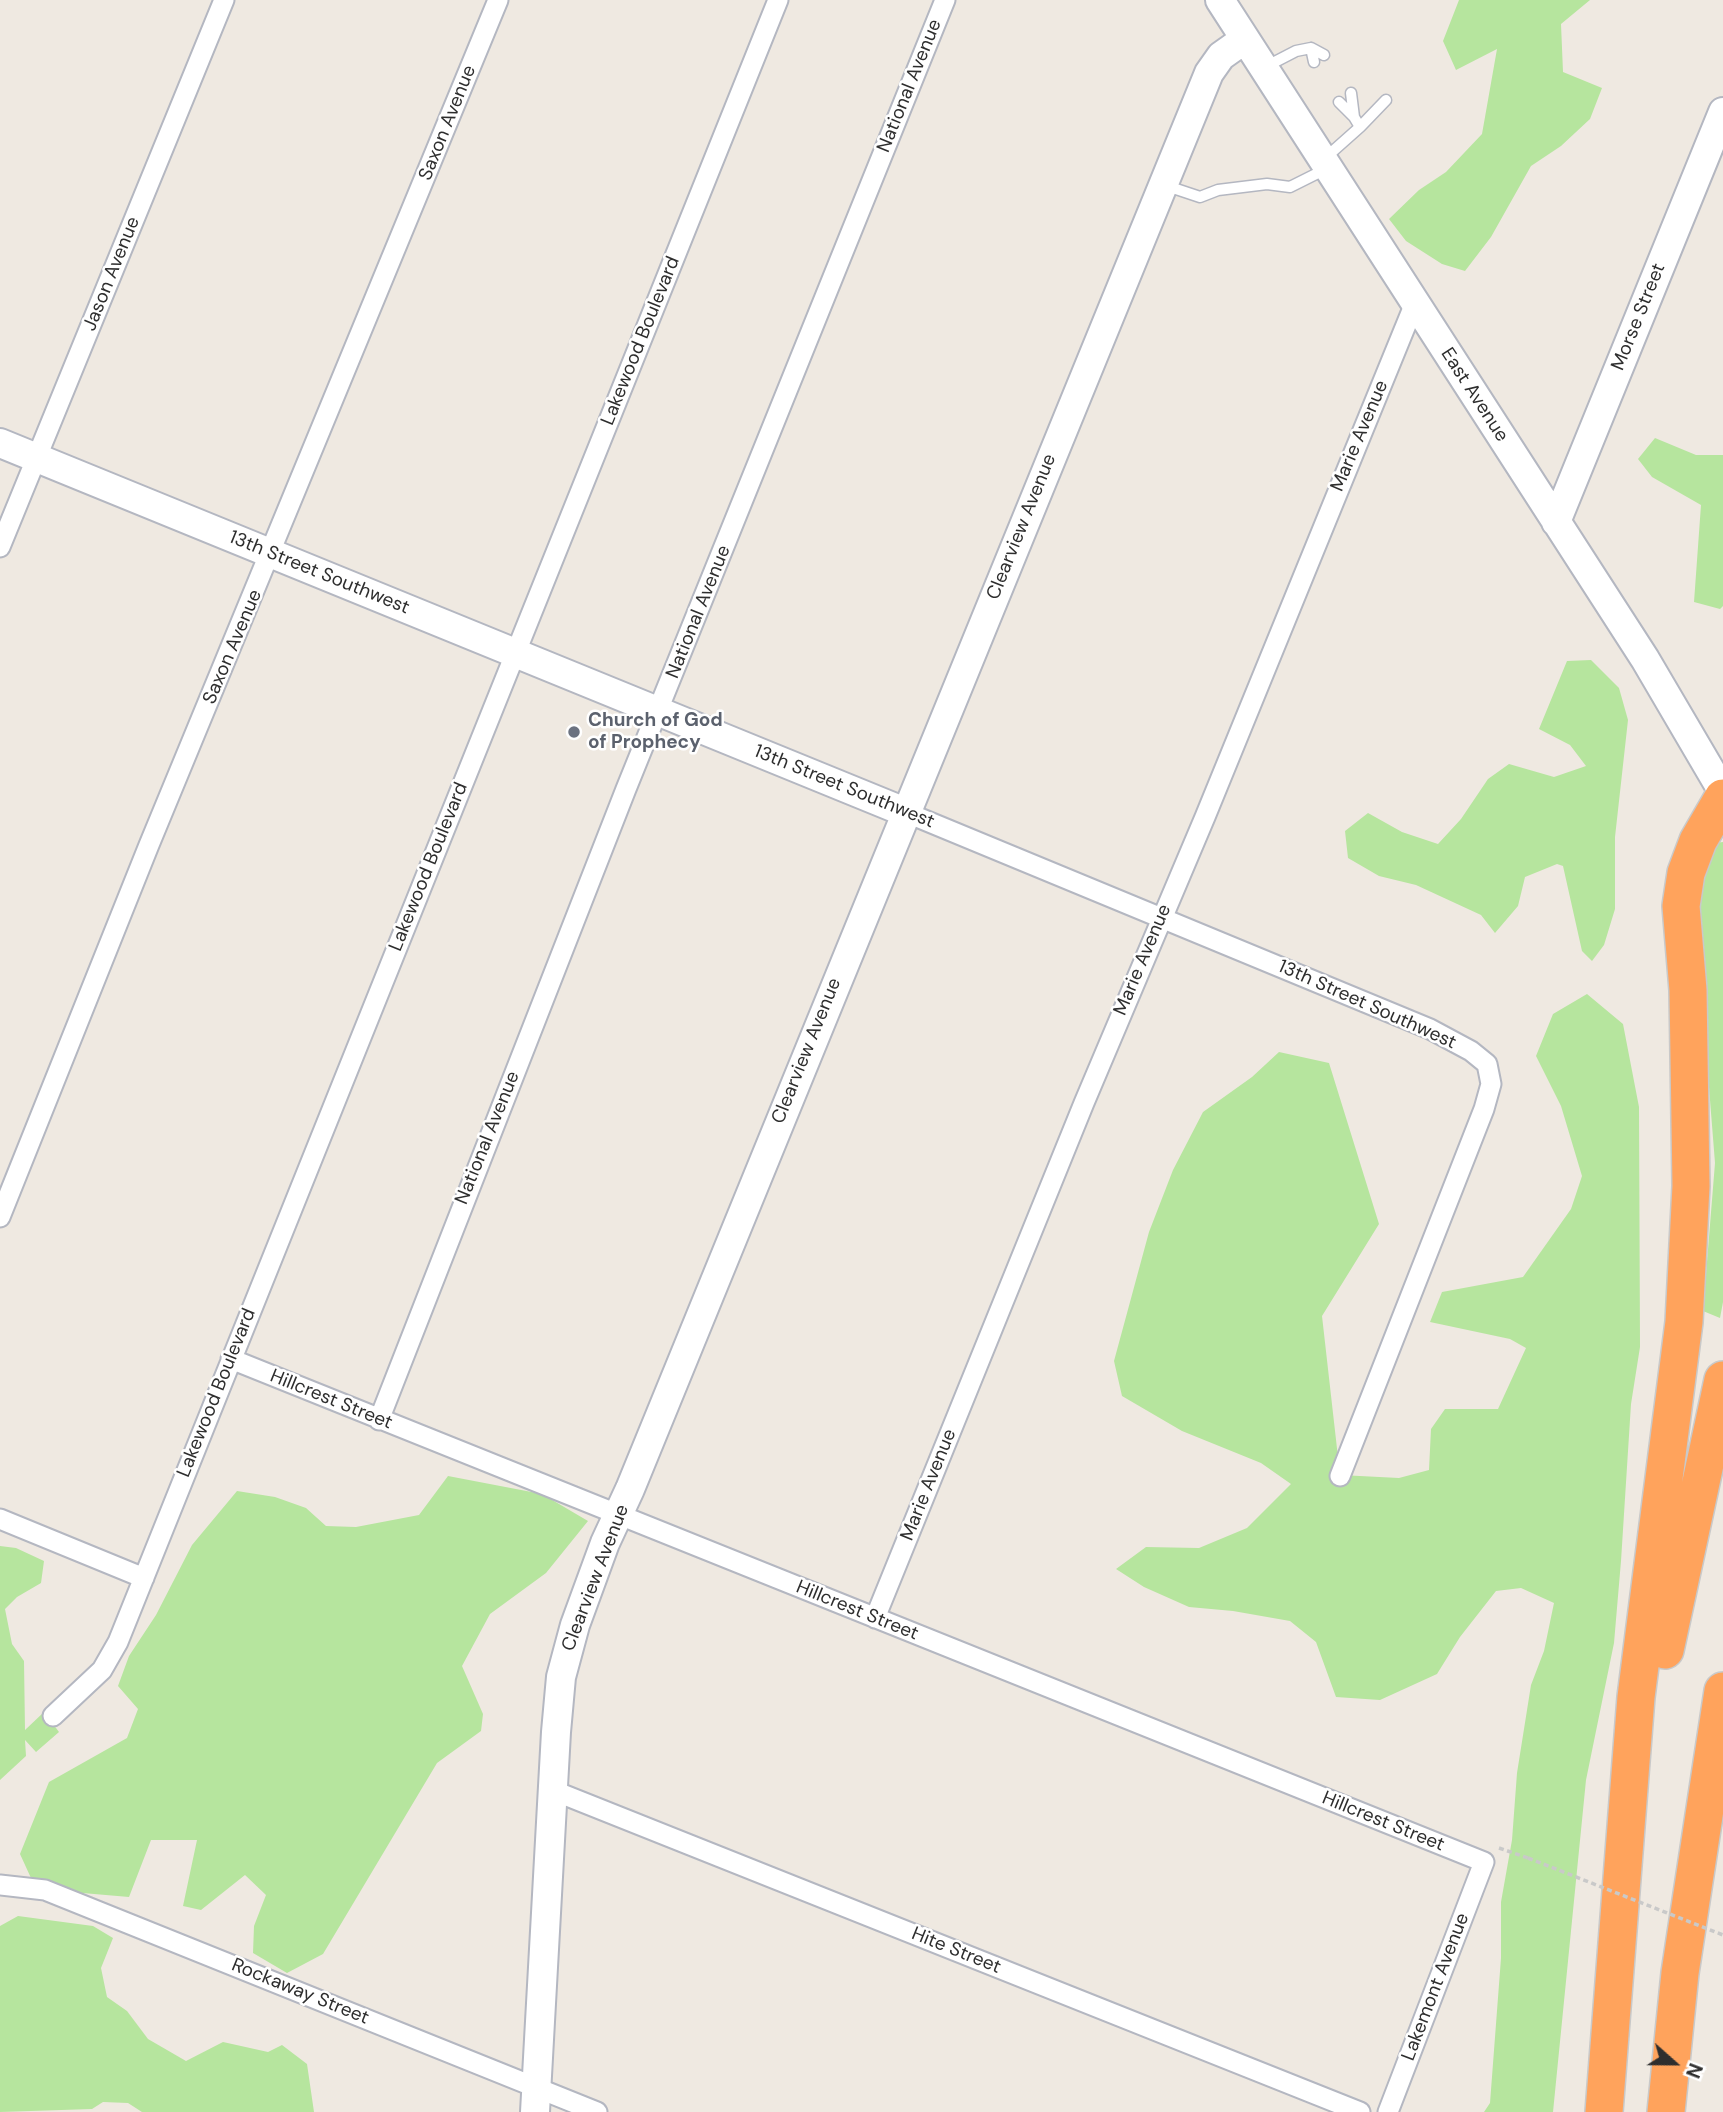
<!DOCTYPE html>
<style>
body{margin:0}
#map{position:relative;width:1723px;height:2112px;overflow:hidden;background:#efe9e1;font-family:"DM Sans",sans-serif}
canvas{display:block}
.north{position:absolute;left:1639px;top:2028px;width:70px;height:70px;-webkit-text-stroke:5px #fff;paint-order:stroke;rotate:111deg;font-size:19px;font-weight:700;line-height:28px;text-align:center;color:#2e2e2e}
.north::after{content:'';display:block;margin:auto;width:24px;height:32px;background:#2e2e2e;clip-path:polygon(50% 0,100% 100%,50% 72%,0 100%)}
</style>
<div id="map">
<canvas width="1723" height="2112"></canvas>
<div class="north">N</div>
</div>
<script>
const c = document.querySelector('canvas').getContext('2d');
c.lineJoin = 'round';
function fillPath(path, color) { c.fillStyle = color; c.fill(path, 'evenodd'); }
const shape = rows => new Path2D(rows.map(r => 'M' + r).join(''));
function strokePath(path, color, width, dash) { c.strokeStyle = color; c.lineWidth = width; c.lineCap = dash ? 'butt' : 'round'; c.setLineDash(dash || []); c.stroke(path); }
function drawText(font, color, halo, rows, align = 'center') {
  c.font = font + ' "DM Sans",sans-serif'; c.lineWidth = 5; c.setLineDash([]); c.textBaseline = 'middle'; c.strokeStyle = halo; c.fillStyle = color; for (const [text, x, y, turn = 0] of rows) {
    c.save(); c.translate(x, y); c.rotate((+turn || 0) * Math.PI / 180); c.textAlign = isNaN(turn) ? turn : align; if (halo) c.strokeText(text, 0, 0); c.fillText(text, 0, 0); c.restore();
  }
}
fillPath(shape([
 [1459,0,1590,0,1561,24,1563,72,1602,88,1590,119,1561,146,1531,166,1491,237,1465,271,1442,264,1406,241,1389,219,1419,190,1446,172,1482,134,1497,49,1456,70,1443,41],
 [1655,438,1696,455,1723,455,1723,606,1720,609,1694,602,1701,505,1652,477,1638,459],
 [1591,660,1619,688,1628,720,1615,837,1615,909,1604,945,1592,961,1582,951,1563,866,1557,864,1525,877,1518,906,1495,933,1481,915,1416,885,1379,876,1348,858,1345,831,1368,813,1402,832,1438,844,1461,819,1488,779,1509,764,1554,777,1586,766,1570,745,1539,729,1567,661],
 [1723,842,1723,1302,1720,1318,1703,1311,1715,1163,1698,949,1701,886,1714,843],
 [1587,994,1623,1024,1639,1107,1640,1347,1631,1404,1621,1561,1614,1643,1586,1780,1553,2112,1484,2112,1490,2103,1501,1958,1501,1902,1512,1840,1517,1773,1531,1685,1544,1651,1554,1603,1521,1588,1496,1591,1460,1637,1437,1674,1380,1700,1336,1697,1316,1642,1290,1621,1233,1611,1189,1607,1144,1587,1116,1569,1146,1547,1199,1548,1247,1528,1291,1484,1261,1463,1182,1431,1122,1396,1114,1361,1149,1232,1173,1170,1203,1112,1252,1077,1279,1052,1329,1063,1379,1224,1322,1316,1340,1475,1399,1478,1429,1470,1431,1429,1445,1409,1498,1409,1526,1348,1510,1339,1430,1322,1442,1292,1523,1277,1571,1209,1582,1176,1561,1106,1536,1056,1553,1014],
 [448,1476,542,1494,588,1521,546,1573,490,1614,462,1666,483,1714,481,1731,437,1763,323,1954,287,1973,253,1953,254,1926,266,1895,245,1875,201,1910,183,1906,197,1840,151,1840,129,1897,36,1889,20,1854,49,1782,127,1738,138,1709,118,1686,129,1656,156,1615,192,1545,237,1491,275,1497,306,1508,326,1526,356,1527,419,1515],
 [0,1546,16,1548,44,1561,41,1583,17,1597,5,1609,12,1644,24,1661,25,1730,44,1712,59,1732,36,1752,25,1740,26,1756,0,1780],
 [18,1916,93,1926,113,1938,101,1968,107,1997,127,2011,148,2039,186,2061,223,2042,268,2052,282,2045,307,2064,314,2112,142,2112,128,2103,103,2102,92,2109,0,2112,0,1926]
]), '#b6e59e');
const lane = shape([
 [1314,62,1311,48,1324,55],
 [1267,66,1296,51,1311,48],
 [1339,102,1354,117,1351,93],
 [1360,127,1386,100],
 [1324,159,1360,127,1354,117],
 [1167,186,1200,197,1218,190,1267,184,1290,187,1326,169]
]);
const street = shape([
 [0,547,224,0],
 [905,812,1430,1029,1471,1051,1487,1064,1491,1084,1484,1109,1340,1476],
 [0,1217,149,845,498,0],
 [231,1359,1484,1862,1388,2112],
 [379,1420,626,789,945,0],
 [0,1519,144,1578],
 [875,1618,1084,1103,1205,817,1415,303],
 [53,1716,102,1670,118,1642,778,0],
 [552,1790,1360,2112],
 [0,1885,45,1890,597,2112]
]);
const secondary = shape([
 [1220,0,1645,659,1723,792],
 [0,443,905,812],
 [1556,522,1723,112],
 [535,2112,556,1732,561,1677,575,1625,605,1543,630,1489,1209,73,1221,56,1245,39]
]);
const highway = shape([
 [1665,1650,1723,1380],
 [1604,2112,1636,1697,1684,1322,1691,1186,1688,990,1681,906,1686,873,1698,841,1723,798],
 [1666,2112,1680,1973,1723,1691]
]);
strokePath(lane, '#b4b7c1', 13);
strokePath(street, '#b4b7c1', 23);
strokePath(secondary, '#b4b7c1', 32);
strokePath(highway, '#c9c9c9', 40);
strokePath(shape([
 [1499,1848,1528,1858]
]), '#c9c9c9', 3.5, [5, 3.5]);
strokePath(lane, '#fff', 10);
strokePath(street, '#fff', 19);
strokePath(secondary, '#fff', 28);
strokePath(highway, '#ffa35c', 37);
strokePath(shape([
 [1528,1858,1723,1935]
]), '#c9c9c9', 3.5, [5, 3.5]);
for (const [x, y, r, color] of [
 [574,732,7,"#6b7280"]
]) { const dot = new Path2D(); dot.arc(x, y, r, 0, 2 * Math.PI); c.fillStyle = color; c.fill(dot); strokePath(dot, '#fff', 2.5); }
drawText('19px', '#2e2e2e', '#fff', [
 ["National Avenue",910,86,-68],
 ["Saxon Avenue",448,123,-68],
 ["Jason Avenue",112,274,-68],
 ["Morse Street",1639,317,-68],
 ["Lakewood Boulevard",641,341,-68],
 ["East Avenue",1474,395,57],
 ["Marie Avenue",1360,436,-67],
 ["Clearview Avenue",1022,527,-68],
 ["13th Street Southwest",319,573,22],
 ["National Avenue",699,612,-68],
 ["Saxon Avenue",233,647,-67],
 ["13th Street Southwest",844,787,22],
 ["Lakewood Boulevard",429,867,-68],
 ["Marie Avenue",1143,960,-67],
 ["13th Street Southwest",1367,1005,24],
 ["Clearview Avenue",807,1051,-68],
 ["National Avenue",488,1138,-68],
 ["Lakewood Boulevard",217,1393,-68],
 ["Hillcrest Street",331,1400,22],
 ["Marie Avenue",929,1485,-68],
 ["Clearview Avenue",596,1578,-69],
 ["Hillcrest Street",857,1611,22],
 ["Hillcrest Street",1383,1822,22],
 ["Hite Street",956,1951,22],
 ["Lakemont Avenue",1436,1987,-69],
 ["Rockaway Street",300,1992,22]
]);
drawText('bold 19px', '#5b616d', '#fff', [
 ["Church of God",588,721],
 ["of Prophecy",588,743]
], 'left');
</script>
